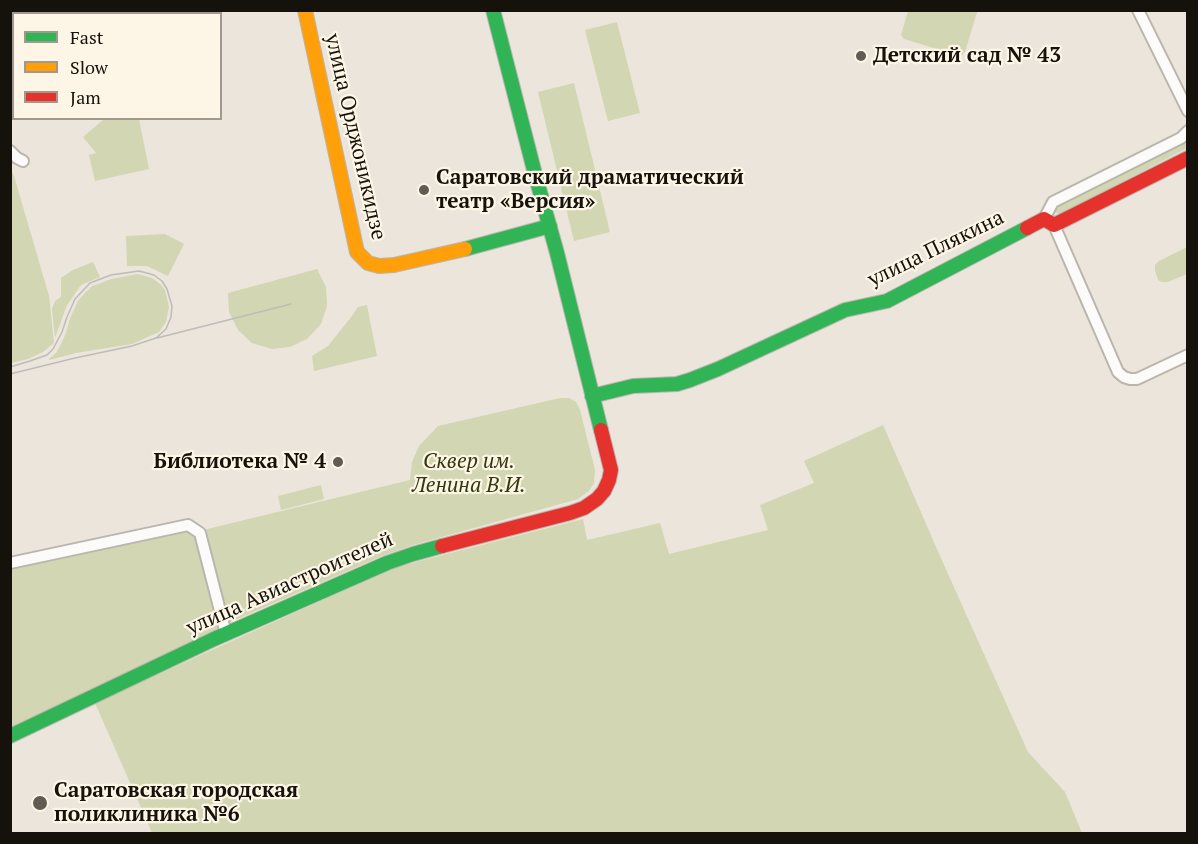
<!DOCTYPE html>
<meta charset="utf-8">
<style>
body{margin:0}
#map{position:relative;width:1198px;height:844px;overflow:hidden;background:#ebe5db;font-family:"PT Serif",serif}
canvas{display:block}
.frame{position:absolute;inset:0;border:12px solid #15120b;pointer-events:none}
.legend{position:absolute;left:12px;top:12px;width:210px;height:108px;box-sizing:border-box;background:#fdf5e5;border:2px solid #a09a8e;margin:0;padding:8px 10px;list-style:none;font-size:18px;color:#15120b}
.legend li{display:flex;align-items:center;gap:12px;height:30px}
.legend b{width:30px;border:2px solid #a09a8e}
</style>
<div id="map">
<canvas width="1198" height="844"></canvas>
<div class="frame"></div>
<ul class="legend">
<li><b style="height:8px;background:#30b455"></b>Fast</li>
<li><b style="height:8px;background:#ff9f0a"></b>Slow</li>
<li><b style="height:8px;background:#e5322d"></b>Jam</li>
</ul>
</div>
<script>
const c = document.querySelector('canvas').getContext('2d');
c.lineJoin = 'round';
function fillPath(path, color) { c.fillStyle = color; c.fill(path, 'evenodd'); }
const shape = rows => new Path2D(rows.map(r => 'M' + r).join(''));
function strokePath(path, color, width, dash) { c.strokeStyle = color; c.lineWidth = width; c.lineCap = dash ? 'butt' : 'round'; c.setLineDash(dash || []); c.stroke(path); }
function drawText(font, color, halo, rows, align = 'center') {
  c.font = font + ' "PT Serif",serif'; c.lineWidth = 4.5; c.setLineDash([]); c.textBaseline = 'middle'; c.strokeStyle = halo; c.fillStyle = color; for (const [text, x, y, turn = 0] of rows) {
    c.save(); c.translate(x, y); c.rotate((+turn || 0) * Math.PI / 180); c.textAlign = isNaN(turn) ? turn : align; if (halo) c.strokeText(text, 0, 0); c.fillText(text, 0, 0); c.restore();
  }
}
fillPath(shape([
 [976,11,977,12,965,52,962,55,957,55,904,39,901,35,908,11],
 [617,22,640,113,608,121,585,30],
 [574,83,610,232,574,241,538,92],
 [104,119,139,119,149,169,95,181,89,155,96,153,83,137],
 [1187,138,1187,148,1061,214,1054,212,1053,209,1057,205],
 [11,170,14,176,49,296,54,343,43,352,28,359,11,363],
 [165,234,184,244,168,276,147,266,127,266,126,236],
 [1187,247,1187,274,1168,282,1162,282,1158,280,1155,270,1155,265,1159,261],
 [93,262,100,277,81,285,67,305,55,338,52,309,55,301,61,297,61,278,73,270],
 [317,269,326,287,327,306,321,324,307,339,290,347,272,349,252,343,238,330,229,312,228,293],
 [138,274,152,278,160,284,165,290,169,307,166,322,159,332,132,344,76,353,49,360,49,359,56,353,62,342,66,333,70,318,78,301,84,294,92,286,101,283,111,279],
 [367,305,377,356,314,371,312,356,328,346,352,316,358,307],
 [560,398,569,398,576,402,580,410,595,470,594,483,589,491,578,499,413,545,382,556,228,623,203,530,410,480,412,462,419,446,438,426],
 [883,425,944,565,1028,752,1065,792,1082,833,152,833,95,703,391,569,416,562,583,519,587,540,660,523,669,554,768,530,760,505,814,483,804,461],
 [321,485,324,499,281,510,278,496],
 [187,531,194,533,198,539,219,619,217,629,11,729,10,567]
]), '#d2d6b2');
const street = shape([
 [1138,10,1188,111],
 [93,14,97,10],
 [10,87,14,85],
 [10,151,17,158,23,161],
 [1044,219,1053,202,1181,138,1188,131],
 [1054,225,1118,372,1124,377,1130,379,1137,379,1188,355],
 [10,563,188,525,200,533,226,634]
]);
const fast = shape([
 [493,10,535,174,557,253,601,430],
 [465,249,550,226],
 [592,396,633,386,677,384,690,380,718,369,845,310,887,301,1027,228],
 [10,736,214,639,387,563,413,554,442,546]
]);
const slow = shape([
 [305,10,357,252,368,263,379,266,394,265,465,249]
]);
const jam = shape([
 [1027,228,1044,219,1054,225,1188,158],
 [442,546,570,513,584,508,597,499,604,491,609,480,611,470,601,430]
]);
strokePath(street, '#bab6ae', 14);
strokePath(fast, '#bab6ae', 16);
strokePath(slow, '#bab6ae', 16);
strokePath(jam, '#bab6ae', 16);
strokePath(street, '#fcfbfa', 10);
strokePath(fast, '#30b455', 14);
strokePath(slow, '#ff9f0a', 14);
strokePath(jam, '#e5322d', 14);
strokePath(shape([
 [157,338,291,304],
 [10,367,30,361,47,355,53,349,62,332,67,317,75,299,90,283,111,275,139,271,154,275,162,281,167,289,172,306,171,317,166,329,156,338,132,346,75,358,10,374]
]), '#bebcba', 1.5);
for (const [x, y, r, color] of [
 [861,56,6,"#605c54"],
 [424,190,6,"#605c54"],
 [338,462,6,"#605c54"],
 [40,803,8,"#605c54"]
]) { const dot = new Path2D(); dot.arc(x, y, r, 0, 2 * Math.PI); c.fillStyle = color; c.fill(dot); strokePath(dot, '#fdf5e5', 2); }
drawText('bold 21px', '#15120b', '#fdf5e5', [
 ["Детский сад № 43",873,56],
 ["Саратовский драматический",436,178],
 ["театр «Версия»",436,202],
 ["Библиотека № 4",326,462,"right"],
 ["Саратовская городская",54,791],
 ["поликлиника №6",54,815]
], 'left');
drawText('21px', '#15120b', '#fdf5e5', [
 ["улица Орджоникидзе",355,137,77],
 ["улица Плякина",936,249,-26],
 ["улица Авиастроителей",290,584,-24]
]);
drawText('italic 21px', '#32380e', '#fdf5e5', [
 ["Сквер им.",469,462],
 ["Ленина В.И.",469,486]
]);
</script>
